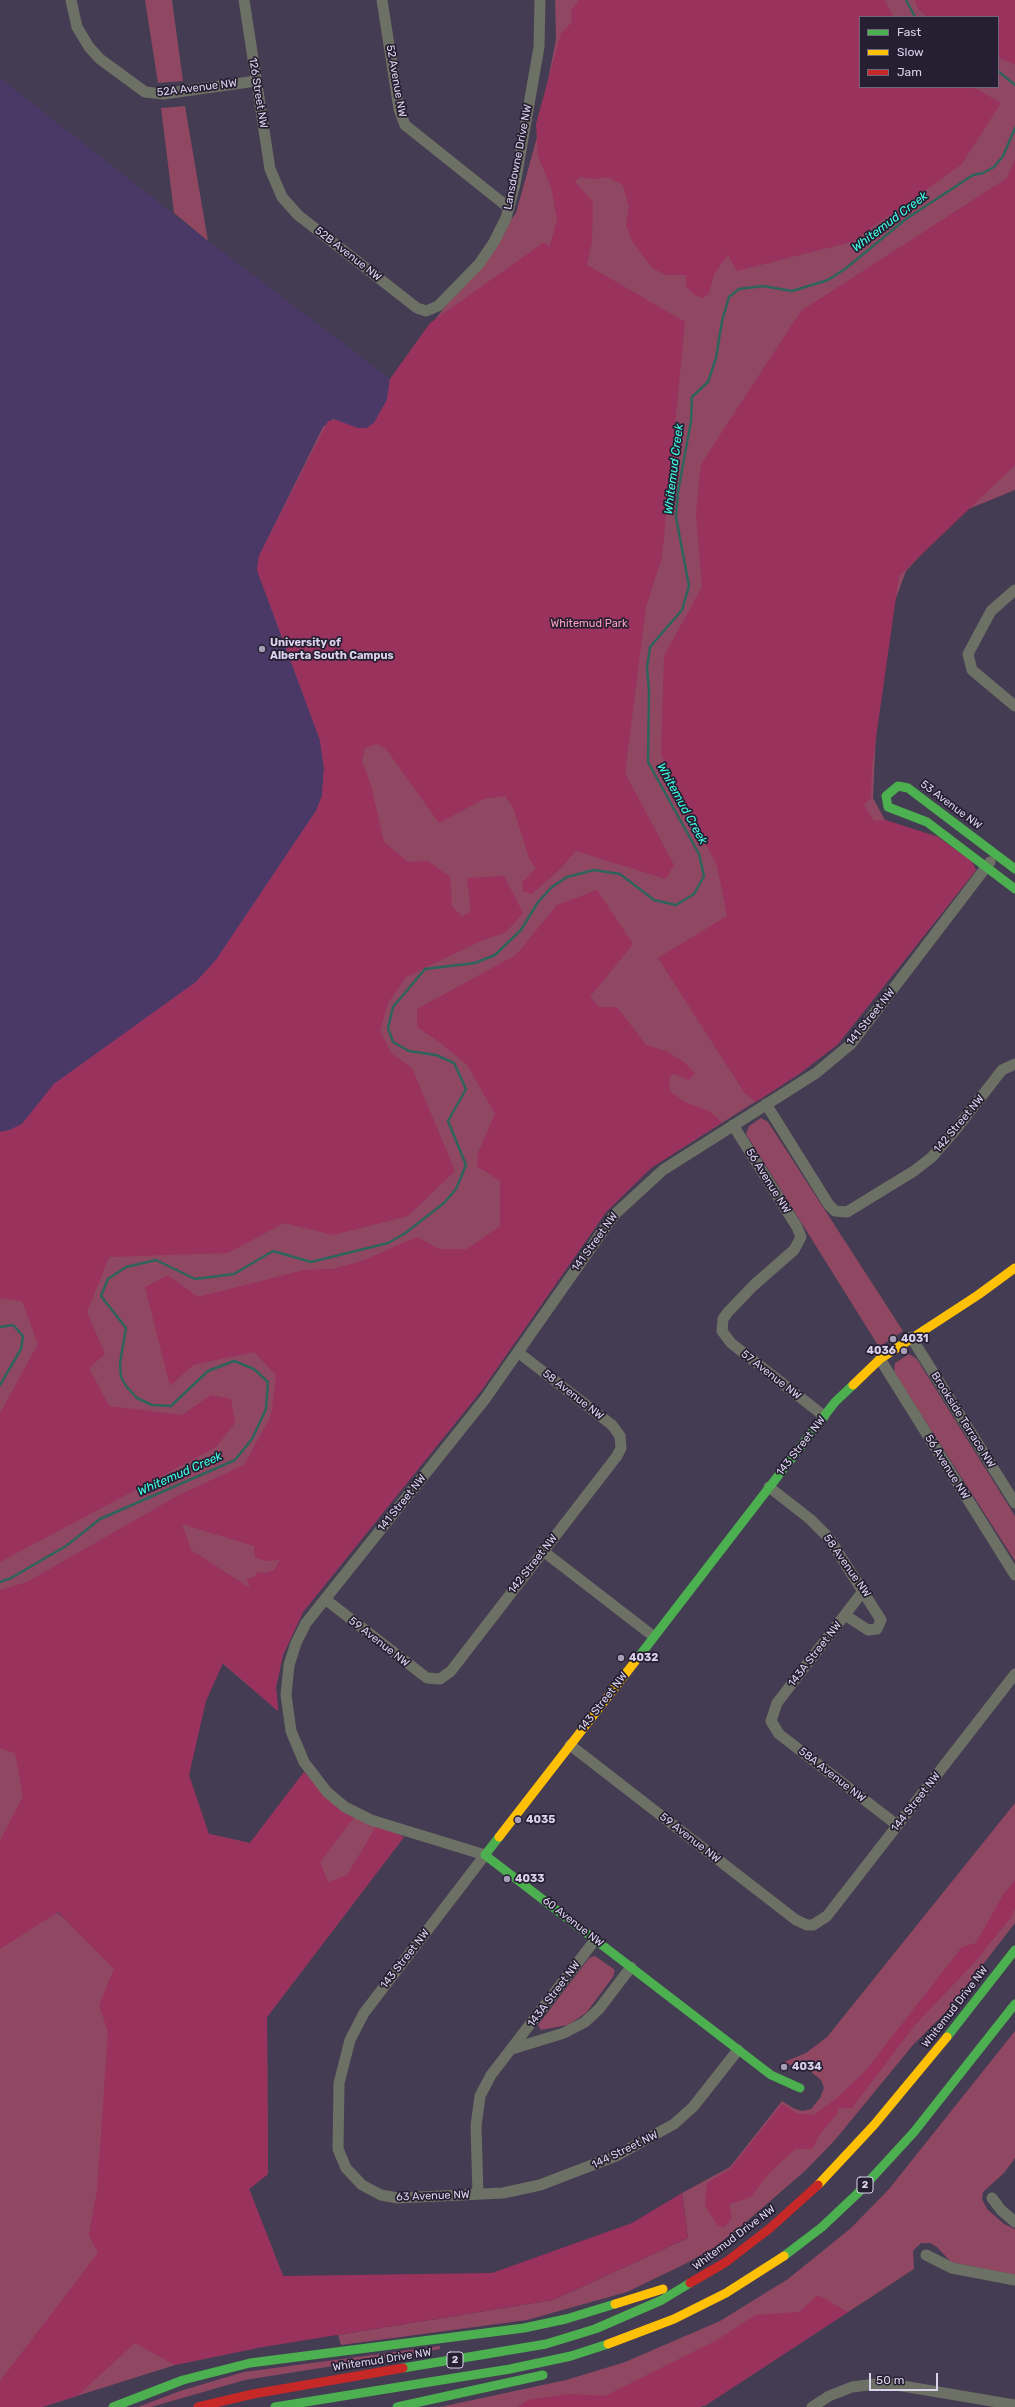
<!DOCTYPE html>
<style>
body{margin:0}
#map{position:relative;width:1015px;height:2407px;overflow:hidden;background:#443c52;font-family:Rubik,sans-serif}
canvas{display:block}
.legend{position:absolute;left:859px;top:16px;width:140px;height:72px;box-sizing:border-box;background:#261f32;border:1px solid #6e677c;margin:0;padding:5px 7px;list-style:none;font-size:12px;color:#dbd3ec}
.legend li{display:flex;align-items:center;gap:8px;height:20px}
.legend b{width:20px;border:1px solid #6e677c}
.scale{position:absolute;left:869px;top:2373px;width:69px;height:18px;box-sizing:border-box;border:2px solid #dbd3ec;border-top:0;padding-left:5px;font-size:12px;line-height:14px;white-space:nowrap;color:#dbd3ec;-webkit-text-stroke:3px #261f32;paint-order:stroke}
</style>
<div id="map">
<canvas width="1015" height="2407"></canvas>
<ul class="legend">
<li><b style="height:5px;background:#4caf50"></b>Fast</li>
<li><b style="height:5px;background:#ffc107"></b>Slow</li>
<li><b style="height:5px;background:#c62828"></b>Jam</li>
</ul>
<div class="scale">50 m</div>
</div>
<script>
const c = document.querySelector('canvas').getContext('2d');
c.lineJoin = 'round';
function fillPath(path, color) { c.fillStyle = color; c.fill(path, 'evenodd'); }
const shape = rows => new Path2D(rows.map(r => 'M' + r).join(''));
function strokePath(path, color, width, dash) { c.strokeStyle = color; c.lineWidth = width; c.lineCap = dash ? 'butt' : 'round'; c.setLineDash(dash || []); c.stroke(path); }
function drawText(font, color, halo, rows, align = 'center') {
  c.font = font + ' Rubik,sans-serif'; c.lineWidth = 3.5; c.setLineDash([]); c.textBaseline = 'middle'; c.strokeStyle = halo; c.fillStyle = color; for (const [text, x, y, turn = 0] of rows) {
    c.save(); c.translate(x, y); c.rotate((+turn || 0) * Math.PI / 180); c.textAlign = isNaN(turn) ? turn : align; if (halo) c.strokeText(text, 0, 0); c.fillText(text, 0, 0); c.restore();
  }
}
fillPath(shape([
 [0,78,208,241,696,610,0,1228]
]), '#4a3966');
fillPath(shape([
 [145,0,172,0,183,81,158,83],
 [555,0,1015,0,1015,490,961,512,906,571,880,642,873,798,885,820,938,837,976,870,838,1044,799,1074,651,1168,606,1212,481,1391,303,1612,283,1655,276,1687,278,1711,222,1663,53,1909,121,1966,209,1834,250,1843,301,1776,339,1806,404,1837,267,2017,268,2174,249,2189,283,2276,257,2348,175,2365,42,2407,0,2407,0,1132,10,1130,22,1124,54,1084,196,982,216,960,316,811,322,796,324,768,320,740,257,570,259,556,323,427,333,419,357,428,367,428,374,423,387,400,390,379,516,213,537,137,556,39],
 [860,17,998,17,998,87,860,87],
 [185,106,208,241,174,213,161,108],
 [761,1118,768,1122,903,1331,879,1347,746,1134,749,1126],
 [909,1354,917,1359,1015,1516,1015,1561,894,1372,895,1363],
 [1015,1803,1015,1923,947,2011,913,2045,835,2140,805,2171,746,2222,715,2247,685,2264,627,2292,527,2320,341,2345,338,2335,553,2300,688,2238,682,2193,730,2167,782,2101,793,2108,802,2111,811,2109,820,2098,824,2088,821,2080,810,2071,797,2068,784,2062,806,2053,827,2037],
 [595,1956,615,1970,613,1977,586,2013,568,2025,541,2030,538,2025,589,1958],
 [1015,2031,1015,2158,1004,2173,983,2192,982,2199,987,2209,1004,2224,1015,2229,1015,2275,951,2262,937,2247,930,2243,921,2243,913,2251,914,2269,706,2405,699,2407,440,2407,566,2380,625,2362,720,2321,788,2279,851,2228,889,2189],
 [440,2346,440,2349,245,2380,151,2407,138,2407,180,2391,244,2372]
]), '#8f4762');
fillPath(shape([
 [579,0,884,0,894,17,860,17,860,87,973,87,1001,103,961,165,851,242,737,271,728,255,714,274,709,294,702,298,693,294,686,286,686,275,667,275,653,269,632,241,626,225,629,207,623,185,608,177,594,179,580,177,575,182,593,202,592,241,587,265,685,322,662,557,646,607,625,773,674,865,666,879,576,851,559,870,532,894,523,891,522,883,536,868,529,858,513,807,505,796,484,799,439,823,386,749,377,744,365,748,362,761,371,785,384,842,408,862,428,861,450,877,452,906,462,917,471,911,467,878,504,876,523,913,506,932,481,941,406,977,388,1003,380,1031,391,1053,412,1068,455,1171,408,1216,333,1235,284,1223,228,1253,109,1257,87,1312,105,1354,89,1368,109,1406,182,1415,211,1395,231,1399,235,1423,216,1447,0,1562,0,1413,38,1344,22,1301,0,1298,0,1132,10,1130,22,1124,54,1084,196,982,216,960,316,811,322,796,324,768,320,740,257,570,259,556,328,421,337,420,357,428,367,428,374,423,387,400,390,379,430,323,543,243,550,246,557,219,551,187,538,156,536,124,561,33,572,22,571,11],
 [915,0,1015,0,1015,65,998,57,998,17,927,17,918,9],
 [1015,160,1015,465,899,576,872,766,871,798,864,805,874,821,885,820,938,837,972,861,976,870,838,1044,799,1074,756,1102,744,1092,658,958,727,916,717,866,661,755,664,656,702,587,696,512,701,464,801,311,1007,178],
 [597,890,633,944,590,997,599,1007,617,1007,646,1045,666,1051,684,1062,695,1073,689,1080,674,1074,669,1078,670,1091,685,1102,709,1111,722,1122,651,1168,606,1212,481,1391,303,1612,283,1655,276,1687,278,1711,223,1663,206,1701,189,1775,209,1834,250,1843,304,1772,325,1794,356,1815,320,1862,328,1882,347,1875,377,1825,404,1837,267,2017,268,2174,249,2189,283,2276,492,2273,632,2223,682,2193,688,2238,553,2300,257,2348,175,2365,135,2343,77,2396,42,2407,0,2407,0,2381,98,2253,89,2235,97,2190,108,2032,99,2005,114,1969,58,1912,0,1949,0,1841,23,1796,15,1753,0,1748,0,1590,27,1582,179,1495,244,1465,271,1416,276,1375,254,1352,193,1365,170,1386,145,1287,168,1275,198,1297,304,1270,332,1269,362,1261,417,1237,439,1249,467,1249,500,1226,500,1181,477,1166,478,1153,495,1114,468,1066,442,1044,417,1027,417,1009,516,955,557,905],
 [182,1524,254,1546,255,1558,266,1561,280,1560,274,1570,266,1573,258,1572,254,1577,247,1579,250,1588,191,1550],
 [1015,1880,1015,1909,1011,1917,975,1962,915,2025,852,2108,838,2108,837,2114,821,2133,812,2149,795,2149,767,2175,751,2197,729,2204,732,2218,725,2227,718,2226,705,2206,707,2183,730,2169,782,2104,796,2113,814,2115,837,2098,866,2070,962,1947,976,1943,1003,1895],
 [818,2295,848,2312,706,2405,699,2407,518,2407,528,2400,569,2394,605,2396,717,2340,755,2315,799,2312]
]), '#99325d');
strokePath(shape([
 [906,0,915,17],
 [998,71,1015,85],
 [0,1327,13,1325,23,1336,21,1349,0,1385],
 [0,1582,11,1578,66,1546,100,1519,235,1460,252,1439,266,1409,268,1382,254,1369,234,1361,208,1371,171,1406,152,1405,137,1398,126,1386,121,1377,120,1363,126,1328,101,1296,108,1279,126,1267,156,1260,195,1279,234,1274,273,1251,311,1262,388,1243,404,1234,444,1203,456,1189,466,1165,448,1121,466,1089,454,1063,436,1055,409,1051,393,1042,388,1028,393,1007,425,969,475,963,495,955,521,930,538,902,552,887,567,877,594,870,620,874,654,900,676,905,694,894,704,876,699,854,648,762,649,690,647,668,650,647,682,610,689,586,676,517,678,492,691,421,692,397,708,382,716,358,722,321,729,297,739,289,763,286,792,291,828,280,845,269,906,219,973,175,983,173,994,167,1003,156,1015,128]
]), '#2f645d', 2.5);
strokePath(shape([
 [71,0,77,27,89,47,100,59,145,92,163,94,256,81],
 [244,0,270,169,282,197,298,215,417,308,426,311,438,306,479,264,494,242,506,218,515,184,539,47,540,0],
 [382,0,399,109,405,125,509,208],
 [1015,590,991,611,968,654,972,670,1015,706],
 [766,1104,829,1205,835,1211,847,1212,914,1171,932,1157,957,1128,1002,1070,1015,1064],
 [733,1125,797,1227,801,1237,794,1250,754,1285,728,1312,723,1319,722,1331,731,1343,824,1416],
 [911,1337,1015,1503],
 [880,1359,1015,1575],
 [769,1487,810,1519,829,1538,881,1620,877,1629,868,1630,845,1615],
 [543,1551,653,1636],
 [864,1590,777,1703,771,1721,779,1734,897,1825],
 [325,1599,427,1678,440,1679,451,1671,617,1456,621,1448,620,1436,612,1425,519,1353],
 [570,1745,796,1920,807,1925,813,1925,827,1916,1015,1674],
 [512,2049,564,2033,585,2022,599,2009,631,1967],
 [738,2050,693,2107,674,2124,616,2156,540,2185,503,2193,398,2198,381,2195,362,2185,346,2168,338,2149,339,2083,350,2040,364,2013,485,1855,371,1820,345,1807,327,1792,304,1762,291,1731,286,1695,289,1665,296,1643,306,1623,485,1399,614,1215,663,1170,816,1073,851,1044,990,862],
 [478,2194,476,2126,480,2096,491,2075,595,1940],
 [992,2198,1001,2210,1015,2222],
 [926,2255,952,2268,1015,2280],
 [812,2407,829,2396,852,2387,885,2383,1015,2405]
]), '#6d7064', 11);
strokePath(shape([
 [1015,869,908,788,898,786,886,796,888,807,927,822,1015,889],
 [637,1659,835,1402,853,1385],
 [499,1837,485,1855,771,2075,800,2088],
 [947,2037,1015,1950],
 [784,2256,822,2227,858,2193,914,2132,1015,2004],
 [403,2368,546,2344,595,2329,662,2300,690,2283],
 [113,2407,183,2380,250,2363,524,2328,566,2319,615,2304],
 [275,2407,510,2369,571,2356,608,2344],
 [397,2407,543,2375]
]), '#4caf50', 9);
strokePath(shape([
 [853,1385,880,1359,978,1295,1015,1268],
 [499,1837,637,1659],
 [818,2185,874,2125,947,2037],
 [615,2304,663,2289],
 [608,2344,674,2319,726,2293,784,2256]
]), '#ffc107', 9);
strokePath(shape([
 [690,2283,726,2262,769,2229,818,2185],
 [198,2407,253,2394,403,2368]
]), '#c62828', 9);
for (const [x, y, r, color] of [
 [262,649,4,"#a69eb6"],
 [893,1339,4,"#a69eb6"],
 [904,1351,4,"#a69eb6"],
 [621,1658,4,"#a69eb6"],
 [518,1820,4,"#a69eb6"],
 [507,1879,4,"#a69eb6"],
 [784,2067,4,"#a69eb6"]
]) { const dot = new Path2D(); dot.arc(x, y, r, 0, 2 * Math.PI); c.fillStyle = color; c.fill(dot); strokePath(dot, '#261f32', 1.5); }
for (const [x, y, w] of [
 [865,2185,16],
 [455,2360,16]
]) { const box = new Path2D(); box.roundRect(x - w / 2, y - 8, w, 16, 3); c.fillStyle = '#261f32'; c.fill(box); strokePath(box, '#dbd3ec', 1); }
drawText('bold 10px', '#dbd3ec', null, [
 ["2",865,2185],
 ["2",455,2360]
]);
drawText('11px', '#dbd3ec', '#261f32', [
 ["52 Avenue NW",396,81,80],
 ["52A Avenue NW",197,88,-7],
 ["126 Street NW",258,93,81],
 ["Lansdowne Drive NW",518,157,-79],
 ["52B Avenue NW",348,254,38],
 ["53 Avenue NW",951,805,37],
 ["141 Street NW",871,1017,-51],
 ["142 Street NW",959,1124,-50],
 ["56 Avenue NW",768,1181,58],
 ["141 Street NW",595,1242,-54],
 ["57 Avenue NW",771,1375,38],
 ["58 Avenue NW",573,1395,38],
 ["Brookside Terrace NW",963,1420,58],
 ["143 Street NW",801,1446,-52],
 ["56 Avenue NW",947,1467,58],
 ["141 Street NW",402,1503,-51],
 ["142 Street NW",533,1564,-52],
 ["58 Avenue NW",847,1566,55],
 ["59 Avenue NW",379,1642,38],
 ["143A Street NW",815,1654,-52],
 ["143 Street NW",603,1702,-52],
 ["58A Avenue NW",832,1775,38],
 ["144 Street NW",916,1802,-52],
 ["59 Avenue NW",690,1838,38],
 ["60 Avenue NW",573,1922,38],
 ["143 Street NW",405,1959,-52],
 ["143A Street NW",554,1994,-53],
 ["Whitemud Drive NW",955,2007,-52],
 ["144 Street NW",625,2150,-26],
 ["63 Avenue NW",433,2196,-2],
 ["Whitemud Drive NW",734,2238,-37],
 ["Whitemud Drive NW",382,2360,-9]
]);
drawText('11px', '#fca0bc', '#261f32', [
 ["Whitemud Park",589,624]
]);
drawText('bold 11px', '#dbd3ec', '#261f32', [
 ["University of",270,643],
 ["Alberta South Campus",270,656],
 ["4031",901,1339],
 ["4036",896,1351,"right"],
 ["4032",629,1658],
 ["4035",526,1820],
 ["4033",515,1879],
 ["4034",792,2067]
], 'left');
drawText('italic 12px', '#3ffee3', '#261f32', [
 ["Whitemud Creek",890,222,-37],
 ["Whitemud Creek",674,469,-83],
 ["Whitemud Creek",682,804,61],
 ["Whitemud Creek",180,1474,-24]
]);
</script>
